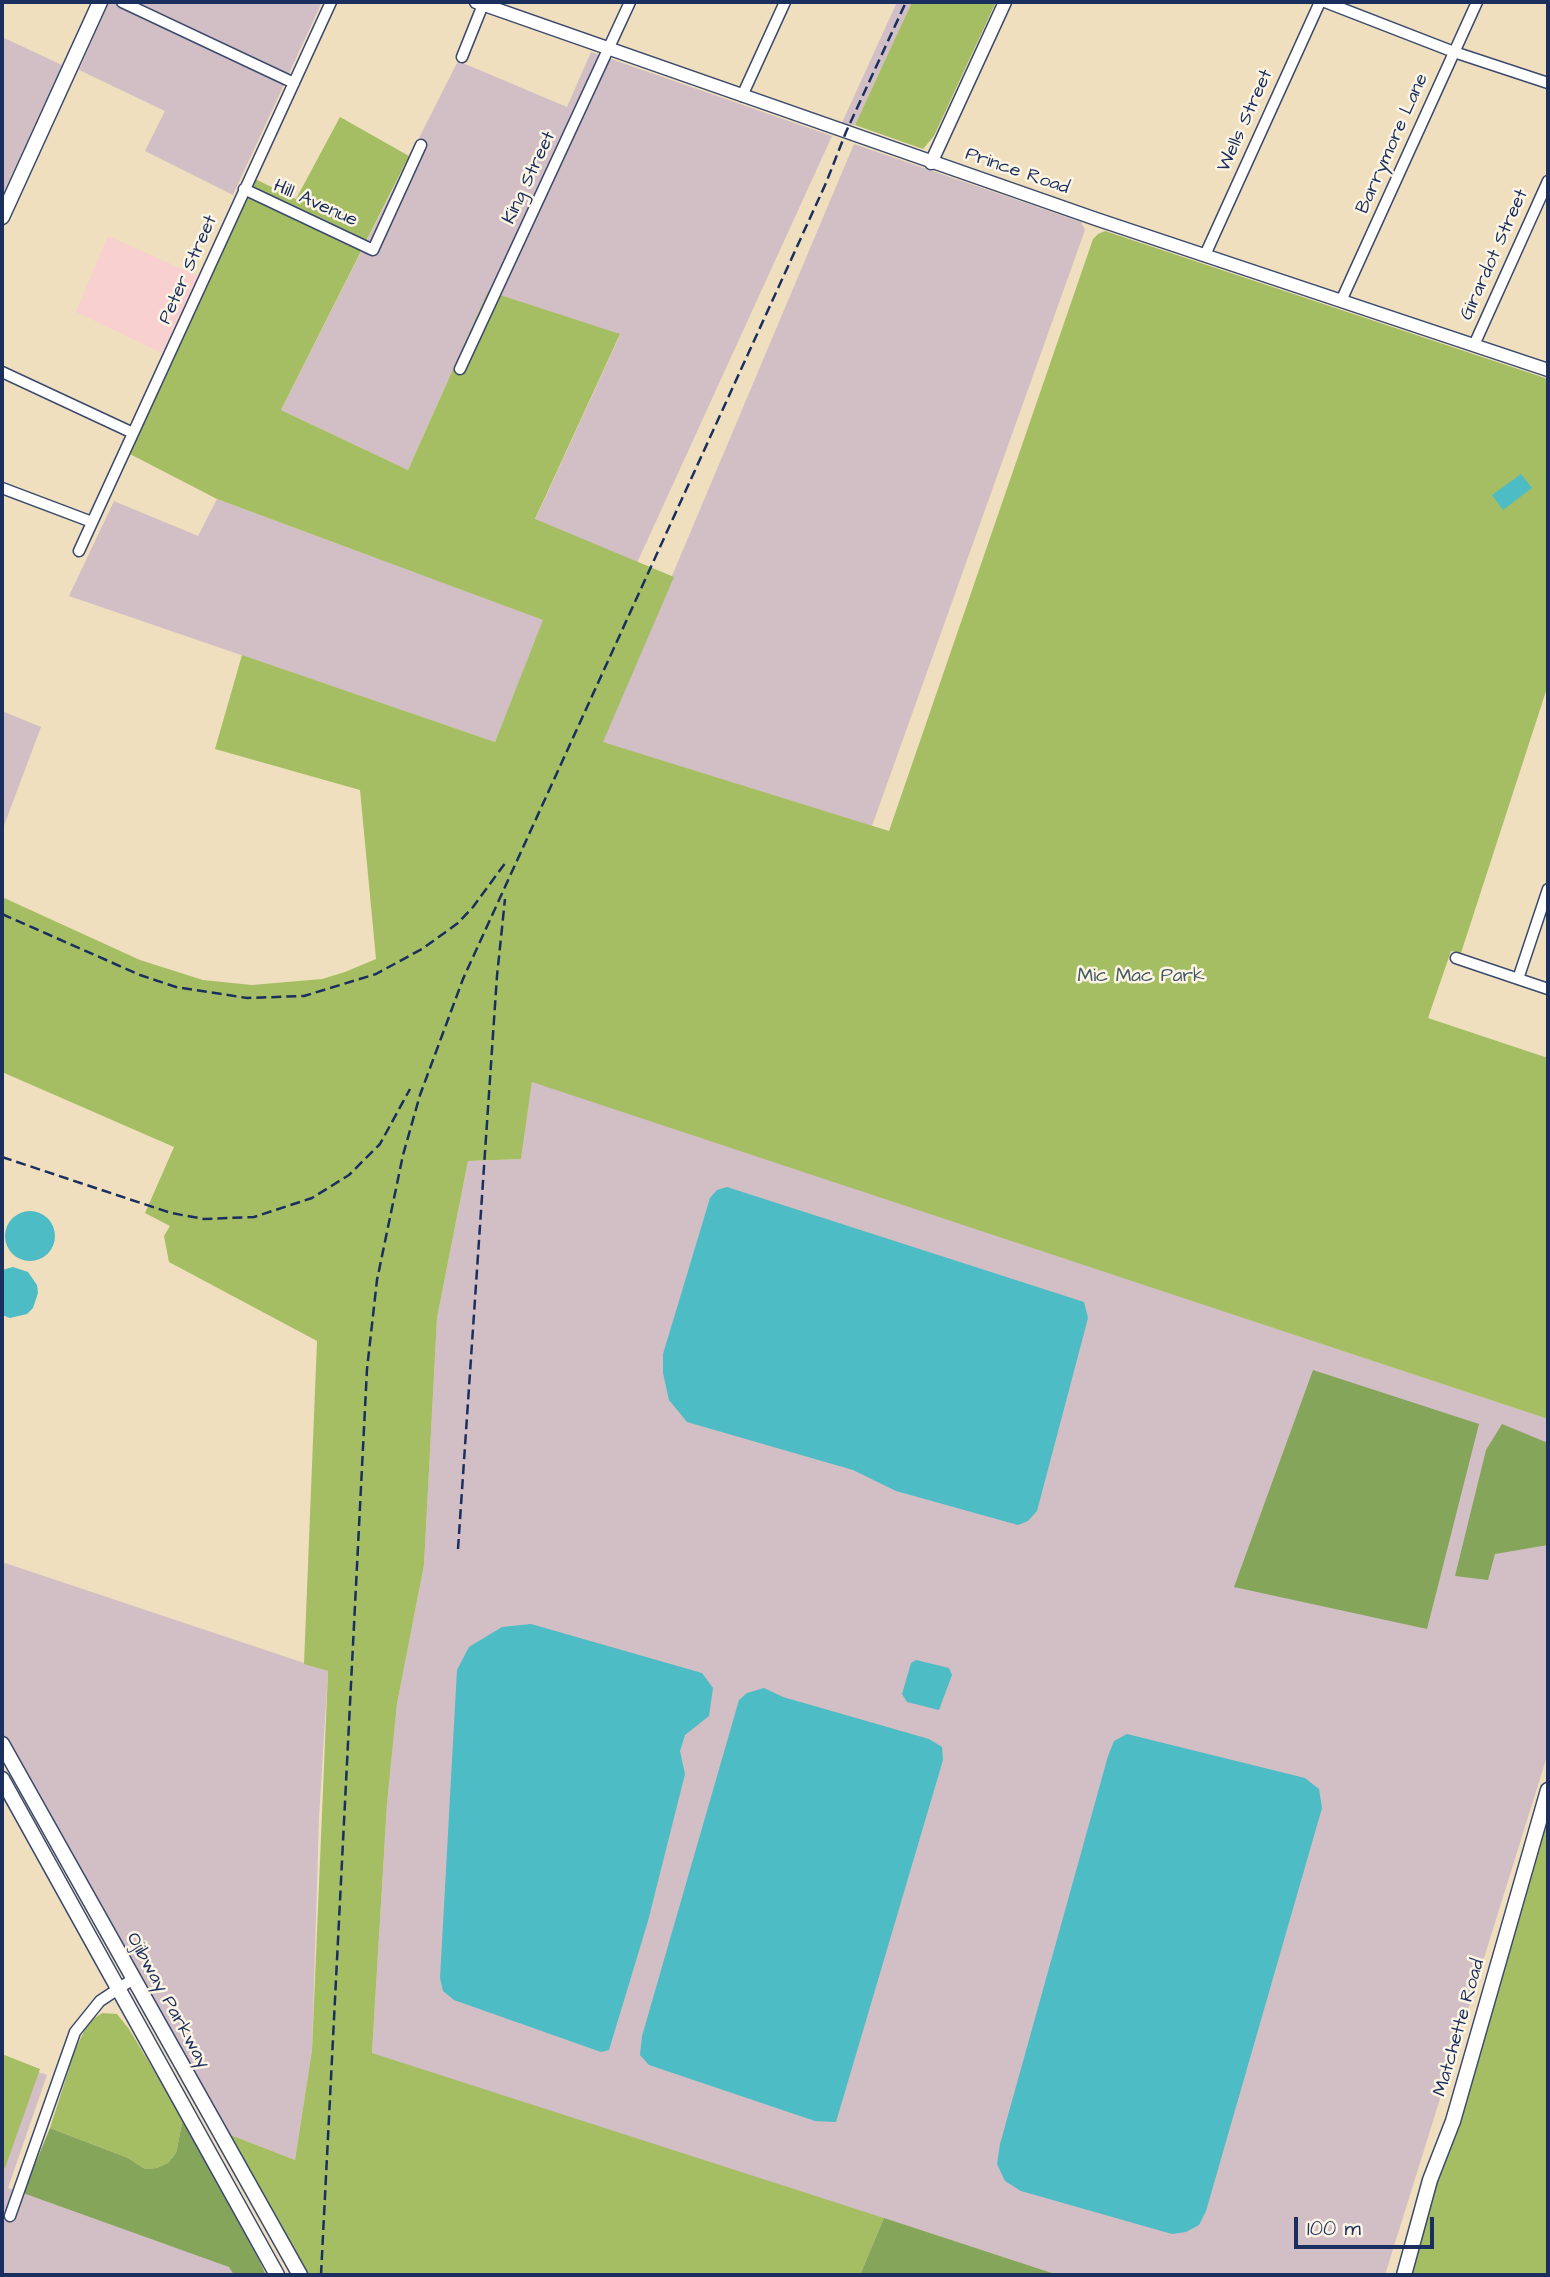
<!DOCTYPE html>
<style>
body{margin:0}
#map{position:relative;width:1550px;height:2277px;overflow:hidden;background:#efdfbe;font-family:"Architects Daughter",sans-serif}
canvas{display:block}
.frame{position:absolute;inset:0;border:4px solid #1b2f5e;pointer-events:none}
.scale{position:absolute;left:1294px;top:2217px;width:140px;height:32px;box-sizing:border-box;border:4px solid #1b2f5e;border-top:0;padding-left:9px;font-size:21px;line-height:24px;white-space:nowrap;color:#1b2f5e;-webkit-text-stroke:5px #fcf5e5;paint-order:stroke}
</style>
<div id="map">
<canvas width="1550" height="2277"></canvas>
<div class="frame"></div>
<div class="scale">100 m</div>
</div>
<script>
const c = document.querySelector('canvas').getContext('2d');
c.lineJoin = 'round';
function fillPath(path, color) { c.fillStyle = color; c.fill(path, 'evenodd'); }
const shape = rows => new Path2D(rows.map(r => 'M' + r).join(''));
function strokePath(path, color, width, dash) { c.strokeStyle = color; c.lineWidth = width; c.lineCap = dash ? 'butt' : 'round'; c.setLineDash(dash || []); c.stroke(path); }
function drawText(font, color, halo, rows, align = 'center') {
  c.font = font + ' "Architects Daughter",sans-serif'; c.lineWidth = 5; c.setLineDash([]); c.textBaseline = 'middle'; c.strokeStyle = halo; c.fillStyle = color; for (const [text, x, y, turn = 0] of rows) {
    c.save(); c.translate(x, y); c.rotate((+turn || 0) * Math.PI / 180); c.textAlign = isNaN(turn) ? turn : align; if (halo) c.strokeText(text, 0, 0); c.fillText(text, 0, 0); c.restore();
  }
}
fillPath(shape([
 [108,236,198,276,162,353,76,312]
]), '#f7d0cf');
fillPath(shape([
 [109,2,322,2,233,195,145,151,165,111,79,70],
 [897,2,912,2,855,125,841,125],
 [2,37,62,65,2,196],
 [591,52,832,136,637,563,535,520,620,335,488,291,408,470,281,410,458,61,567,107],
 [854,144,1081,222,1085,230,872,826,602,742],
 [217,499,544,620,495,742,69,596,114,501,198,536],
 [2,711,41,727,2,831],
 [532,1081,1548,1419,1548,1753,1385,2275,1058,2275,372,2054,387,1804,397,1704,424,1565,437,1318,468,1161,521,1159],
 [5,1563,328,1671,319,1818,312,2050,295,2160,223,2132,2,1732,2,1566],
 [2,2060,47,2075,8,2188,234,2261,242,2275,2,2275]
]), '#d2bec5');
fillPath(shape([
 [912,2,996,2,934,136,923,149,855,125],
 [340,117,409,156,281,410,408,470,488,291,620,334,535,519,674,577,603,742,889,831,1093,239,1098,234,1105,231,1548,379,1548,685,1461,953,1451,951,1428,1018,1548,1058,1548,1419,532,1082,521,1159,468,1161,437,1318,424,1565,397,1704,387,1804,372,2053,884,2218,860,2275,306,2275,223,2132,295,2160,312,2050,328,1671,304,1664,317,1341,169,1262,164,1236,170,1226,145,1213,174,1147,2,1072,2,897,140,960,203,980,252,985,322,979,345,972,376,959,360,790,215,749,242,655,495,742,543,620,217,499,126,452,253,178,296,199],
 [1548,1781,1548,2275,1410,2275,1424,2221],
 [102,2013,117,2014,129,2029,183,2119,176,2153,168,2163,157,2168,145,2169,128,2158,50,2128,75,2050,88,2023],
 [2,2054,40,2069,5,2168,2,2167]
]), '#a5be64');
fillPath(shape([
 [1313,1370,1479,1424,1427,1629,1234,1587],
 [1502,1424,1548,1443,1548,1545,1495,1554,1488,1580,1455,1576,1486,1450],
 [183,2119,260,2262,266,2275,234,2275,229,2267,23,2193,50,2128,128,2158,145,2169,157,2168,168,2163,176,2153],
 [884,2218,1058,2275,860,2275]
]), '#84a55a');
fillPath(shape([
 [1521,474,1532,488,1503,510,1492,495],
 [727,1187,1084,1302,1088,1318,1037,1511,1028,1521,1018,1525,896,1491,853,1470,687,1422,669,1400,663,1373,663,1354,710,1198,717,1190],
 '5 1236a25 25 0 1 1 50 0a25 25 0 1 1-50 0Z',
 [13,1267,28,1272,37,1285,38,1293,33,1308,27,1314,10,1318,2,1315,2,1270],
 [531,1624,702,1673,713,1688,709,1716,685,1735,680,1751,685,1774,648,1921,609,2050,601,2052,454,2000,443,1991,440,1978,457,1670,469,1647,502,1627],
 [916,1660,949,1668,952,1675,939,1710,907,1702,902,1694,911,1663],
 [764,1688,783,1697,929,1739,942,1747,943,1760,836,2122,815,2121,649,2065,640,2055,642,2036,739,1700,747,1693],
 [1127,1734,1305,1778,1319,1789,1322,1808,1206,2211,1199,2225,1186,2232,1172,2234,1021,2191,1005,2181,997,2164,1000,2144,1108,1756,1114,1741]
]), '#4dbcc4');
const minor = shape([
 [122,2,294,83],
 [1325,2,1454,52,1548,83],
 [462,57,484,2],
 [742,96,785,2],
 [244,189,373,250,421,145],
 [1205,255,1320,2],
 [1341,301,1477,2],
 [1474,345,1548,181],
 [460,369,630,2],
 [2,372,133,433],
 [2,488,92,522],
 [79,551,331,2],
 [1456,958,1548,989],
 [1518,979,1548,889],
 [10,2216,75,2032,100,2001,133,1979]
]);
const tertiary = shape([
 [476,2,1096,219,1548,370],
 [931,163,1005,2]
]);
const secondary = shape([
 [2,217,100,2],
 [2,1744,300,2275],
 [2,1779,277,2275],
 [1404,2275,1430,2180,1453,2121,1548,1790]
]);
strokePath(minor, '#3b496c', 13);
strokePath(tertiary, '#3b496c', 15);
strokePath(secondary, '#3b496c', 17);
strokePath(minor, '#fff', 10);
strokePath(tertiary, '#fff', 12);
strokePath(secondary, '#fff', 14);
strokePath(shape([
 [2,914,140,975,176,987,247,998,304,996,376,974,422,949,458,923,473,907,506,862],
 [2,1157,171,1213,204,1219,254,1217,312,1198,349,1175,380,1144,410,1089],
 [458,1549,497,976,505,899],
 [321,2275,367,1369,377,1280,403,1155,420,1095,463,979,826,183,846,132,906,2]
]), '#1b2f5e', 2.5, [10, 5]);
drawText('19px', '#1b2f5e', '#fcf5e5', [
 ["Wells Street",1246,121,-66],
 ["Barrymore Lane",1393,144,-66],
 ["Prince Road",1017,172,19],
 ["King Street",530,178,-65],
 ["Hill Avenue",315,204,24],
 ["Girardot Street",1495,255,-66],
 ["Peter Street",189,270,-66],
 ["Ojibway Parkway",167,2001,61],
 ["Matchette Road",1460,2028,-74]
]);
drawText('19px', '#445a60', '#fcf5e5', [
 ["Mic Mac Park",1141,977]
]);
</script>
